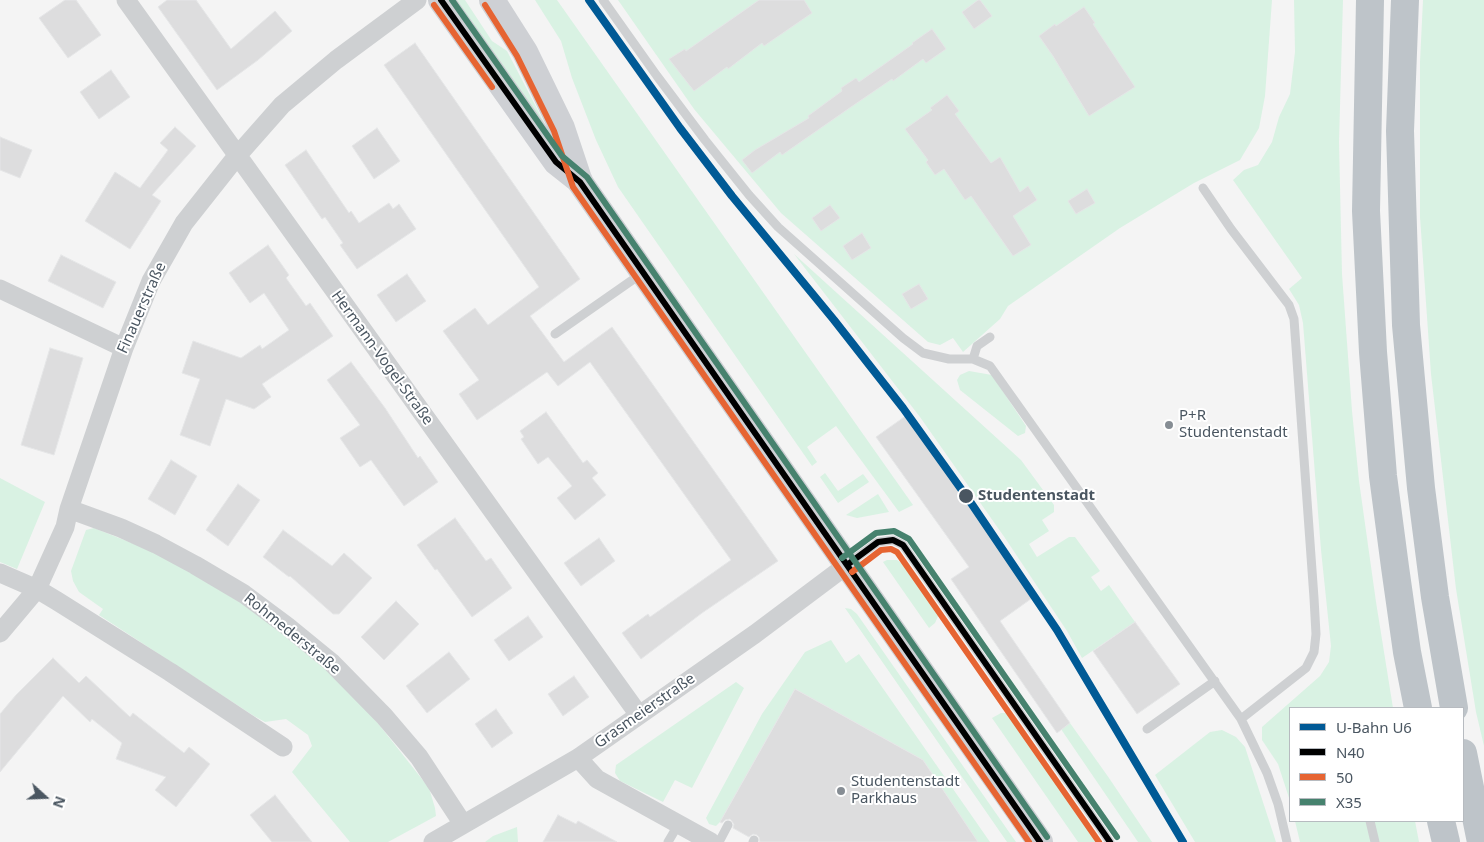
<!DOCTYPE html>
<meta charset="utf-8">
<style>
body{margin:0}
#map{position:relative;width:1484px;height:842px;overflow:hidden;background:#f4f4f4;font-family:"Noto Sans",sans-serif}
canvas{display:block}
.legend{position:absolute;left:1289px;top:707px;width:175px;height:115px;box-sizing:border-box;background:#fff;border:1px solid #b7bbc0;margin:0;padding:6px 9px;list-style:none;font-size:15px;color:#4a5661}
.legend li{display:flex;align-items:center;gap:10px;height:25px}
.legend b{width:25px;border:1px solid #b7bbc0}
.north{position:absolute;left:20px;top:772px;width:50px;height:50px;-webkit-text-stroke:4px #fff;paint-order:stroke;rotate:110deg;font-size:14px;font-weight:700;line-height:20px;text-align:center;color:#4a5661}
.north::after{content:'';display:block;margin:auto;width:18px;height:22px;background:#4a5661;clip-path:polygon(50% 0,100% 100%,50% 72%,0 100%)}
</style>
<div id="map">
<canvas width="1484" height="842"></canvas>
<ul class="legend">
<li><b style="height:6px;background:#005a96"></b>U-Bahn U6</li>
<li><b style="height:6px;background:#000"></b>N40</li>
<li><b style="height:6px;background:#e66432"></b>50</li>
<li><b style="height:6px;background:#46826e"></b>X35</li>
</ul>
<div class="north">N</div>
</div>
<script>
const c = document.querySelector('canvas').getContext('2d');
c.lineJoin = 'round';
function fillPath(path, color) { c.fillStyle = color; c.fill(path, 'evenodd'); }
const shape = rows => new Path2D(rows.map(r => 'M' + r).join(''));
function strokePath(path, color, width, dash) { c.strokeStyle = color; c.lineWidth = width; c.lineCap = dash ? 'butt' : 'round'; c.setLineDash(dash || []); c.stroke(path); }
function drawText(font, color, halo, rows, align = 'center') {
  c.font = font + ' "Noto Sans",sans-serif'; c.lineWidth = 4; c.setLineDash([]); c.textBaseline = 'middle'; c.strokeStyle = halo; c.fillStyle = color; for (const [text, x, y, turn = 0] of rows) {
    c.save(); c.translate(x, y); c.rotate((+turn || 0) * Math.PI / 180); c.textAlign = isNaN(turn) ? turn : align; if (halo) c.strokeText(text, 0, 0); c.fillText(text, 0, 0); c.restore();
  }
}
fillPath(shape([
 [456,0,465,0,492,41,507,51,545,124,541,124],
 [535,0,557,0,913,505,899,512,836,426,807,447,817,462,812,466,618,187,596,140,572,78,561,41],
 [618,0,1272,0,1265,96,1259,128,1240,160,1194,183,1120,228,1008,306,1000,319,963,352,953,338,940,345,928,342,781,213,694,109],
 [1294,0,1343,0,1339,142,1342,274,1352,411,1359,481,1376,602,1393,708,1290,708,1290,801,1278,764,1262,740,1262,727,1320,676,1329,662,1331,646,1321,550,1303,323,1299,305,1289,289,1302,278,1233,180,1244,170,1258,165,1272,142,1279,117,1290,94,1295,52],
 [1423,0,1484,0,1484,746,1476,712,1456,589,1431,374,1420,217,1420,62],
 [794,254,1021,460,1054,505,1054,512,1042,520,1049,531,1029,544,1037,557,1069,537,1075,537,1100,571,1091,577,1101,591,1109,585,1135,622,1082,658,1067,631,1005,538,920,417],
 [969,371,992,375,1026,426,1025,433,1018,436,960,390,957,380,960,375],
 [825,473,838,491,863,474,869,482,838,503,820,477],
 [0,478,45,502,17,569,0,562],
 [878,494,889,512,857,518,846,515],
 [94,528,157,553,250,608,333,675,373,717,429,788,435,808,436,816,388,842,350,842,292,772,312,746,308,735,286,719,265,722,254,716,99,615,103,609,79,592,73,581,71,571,86,530],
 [887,560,897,560,903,564,939,614,935,623,929,628,883,562],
 [845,608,851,609,857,614,1016,842,1007,842],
 [831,640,846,663,859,654,990,842,978,842,923,760,795,689,720,822,716,826,709,824,706,818,762,714,805,652],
 [736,682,744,688,692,788,675,780,663,802,620,781,615,773,616,765],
 [1001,713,1008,713,1098,842,1078,842,992,718],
 [1070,723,1109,778,1152,842,1138,842,1065,735,1061,729],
 [1222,730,1236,737,1245,747,1276,842,1195,842,1155,775,1210,732],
 [1295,821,1415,821,1419,842,1300,842],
 [517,827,518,842,485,842,493,836]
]), '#d9f2e3');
const building = shape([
 [65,0,76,0,101,35,68,58,39,18,65,0],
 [167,0,196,0,231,49,275,11,292,31,258,60,217,90,158,7,167,0],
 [759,0,804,0,812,13,764,46,762,43,728,69,727,67,694,91,669,59,685,49,686,51,759,0],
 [978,0,980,0,992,16,974,29,962,12,978,0],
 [1084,7,1095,23,1093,24,1135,87,1089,116,1053,56,1039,36,1055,24,1056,26,1084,7],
 [932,29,946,49,926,63,923,59,893,81,892,79,851,107,782,155,780,152,752,173,742,160,755,150,809,118,808,116,842,91,841,88,856,78,859,82,913,44,912,43,932,29],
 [415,43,580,279,530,316,564,362,612,327,778,561,702,613,641,659,622,633,648,614,650,617,731,560,590,362,558,386,547,372,477,420,459,394,479,380,443,331,475,308,488,325,539,287,384,65,415,43],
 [111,70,130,97,99,119,80,92,111,70],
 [947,95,959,111,955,114,991,163,1000,157,1020,192,1028,186,1037,200,1013,216,1031,245,1013,256,971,196,965,200,944,169,935,175,926,162,928,160,905,129,932,110,930,108,947,95],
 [175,127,196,146,152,195,161,201,130,249,85,221,115,172,140,188,168,150,160,143,175,127],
 [377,128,400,161,374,179,352,146,377,128],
 [0,137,32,150,20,178,0,170,0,137],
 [306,150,349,213,351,211,359,223,389,203,393,209,399,204,416,229,357,269,340,245,343,243,325,217,322,219,285,165,306,150],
 [1087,189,1095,203,1076,214,1068,201,1087,189],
 [830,205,840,218,821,231,812,218,830,205],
 [862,233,871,248,852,260,843,246,862,233],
 [268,245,289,275,286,278,306,306,310,303,333,336,262,384,271,397,254,409,226,399,210,446,180,435,200,379,182,373,193,341,241,358,260,345,262,349,289,330,264,293,250,303,229,273,268,245],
 [61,255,116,282,103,308,48,281,61,255],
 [407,274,426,301,396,322,377,295,407,274],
 [919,284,928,299,911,309,902,294,919,284],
 [50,348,83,358,54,455,21,445,50,348],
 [351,362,385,408,418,458,420,456,438,482,404,506,371,460,360,467,340,438,360,425,327,380,351,362],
 [546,412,583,463,587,460,598,473,592,478,606,495,575,520,557,498,572,486,548,457,538,464,521,439,524,437,520,431,546,412],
 [907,415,1035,596,1000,621,1070,723,1057,733,951,579,969,567,876,437,907,415],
 [171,460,197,476,175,515,148,499,171,460],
 [238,484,260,500,228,546,206,530,238,484],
 [455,518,486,561,491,558,512,588,472,617,437,569,435,570,417,545,455,518],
 [283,530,332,566,344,553,372,578,339,614,333,614,290,576,289,577,263,557,283,530],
 [599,538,615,561,581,586,564,563,599,538],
 [396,601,419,624,384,660,361,637,396,601],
 [528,616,543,637,509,661,494,640,528,616],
 [1135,622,1180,684,1137,714,1093,651,1135,622],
 [449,652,470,679,427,713,406,686,449,652],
 [53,658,79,683,86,676,130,717,133,713,184,753,189,747,210,764,176,807,155,790,166,777,116,759,122,743,92,719,90,722,63,696,0,772,0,714,16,695,53,658],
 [574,676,589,697,563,716,548,694,574,676],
 [795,689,923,760,978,842,760,842,759,837,757,835,753,834,749,837,733,828,734,824,730,819,725,820,722,823,720,822,795,689],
 [496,709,513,733,492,748,475,724,496,709],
 [275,795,312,842,272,842,250,815,275,795],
 [558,815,576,824,578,821,617,842,543,842,558,815]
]);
fillPath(building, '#ddddde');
strokePath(building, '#e5e6e7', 1);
strokePath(shape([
 [603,0,657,76,705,140,749,195,778,227,903,338,923,353,949,359,973,359,990,366,1241,719,1267,773,1278,804,1287,842],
 [1203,188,1231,229,1289,305,1294,319,1314,598,1316,634,1314,652,1306,668,1241,719],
 [555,334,641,274],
 [973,359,977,346,990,337],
 [849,563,878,542,893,540,903,545,1110,842],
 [1147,729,1215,681],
 [1370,821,1375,842],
 [668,842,678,825],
 [719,842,728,825],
 [753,842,754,840]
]), '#ced0d2', 9);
strokePath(shape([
 [126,0,639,715],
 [0,289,124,348],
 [69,509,121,528,156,544,195,565,244,594,287,626,331,662,384,716,419,757,463,824],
 [0,573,37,589,57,601,170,672,283,747],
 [0,633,37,589,65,527,69,509,124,348,151,281,184,223,237,156,282,105,336,60,417,0],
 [578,758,597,779,711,842],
 [433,842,578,758,755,634,847,565]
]), '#ced0d2', 19);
strokePath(shape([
 [441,0,556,162,580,181],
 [492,0,525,52,562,128,580,182,1040,842]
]), '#ced0d4', 26);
strokePath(shape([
 [1370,0,1366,211,1373,352,1383,476,1395,567,1407,652,1418,708],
 [1405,0,1400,131,1406,325,1421,488,1435,597,1454,708],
 [1463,753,1481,842],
 [1441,821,1446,842]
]), '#bec4c9', 28);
strokePath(shape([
 [441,0,556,162,580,182,1040,842],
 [847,565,878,542,893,540,903,545,1110,842]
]), '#000', 6);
strokePath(shape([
 [434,5,492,87],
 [485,5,517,56,554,131,573,187,1029,842],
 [852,572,881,550,891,549,897,552,1099,842]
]), '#e66432', 6);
strokePath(shape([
 [452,0,562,156,587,177,1047,837],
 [842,558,876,533,894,531,909,539,1117,837]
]), '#46826e', 6);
strokePath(shape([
 [589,0,680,128,732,196,834,320,903,408,969,500,1057,630,1183,842]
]), '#005a96', 8);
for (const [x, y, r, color] of [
 [1169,425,5,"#868d94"],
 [966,496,8,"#4a5661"],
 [841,791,5,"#868d94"]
]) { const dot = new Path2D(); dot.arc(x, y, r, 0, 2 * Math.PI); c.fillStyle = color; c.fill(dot); strokePath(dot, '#fff', 2); }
drawText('15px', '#4a5661', '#fff', [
 ["Finauerstraße",142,308,-66],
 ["Hermann-Vogel-Straße",382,358,54],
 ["Rohmederstraße",292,634,39],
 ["Grasmeierstraße",645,711,-35]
]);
drawText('15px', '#4a5661', '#fff', [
 ["P+R",1179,416],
 ["Studentenstadt",1179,433],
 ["Studentenstadt",851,782],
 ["Parkhaus",851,799]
], 'left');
drawText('bold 15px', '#4a5661', '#fff', [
 ["Studentenstadt",978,496]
], 'left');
</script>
